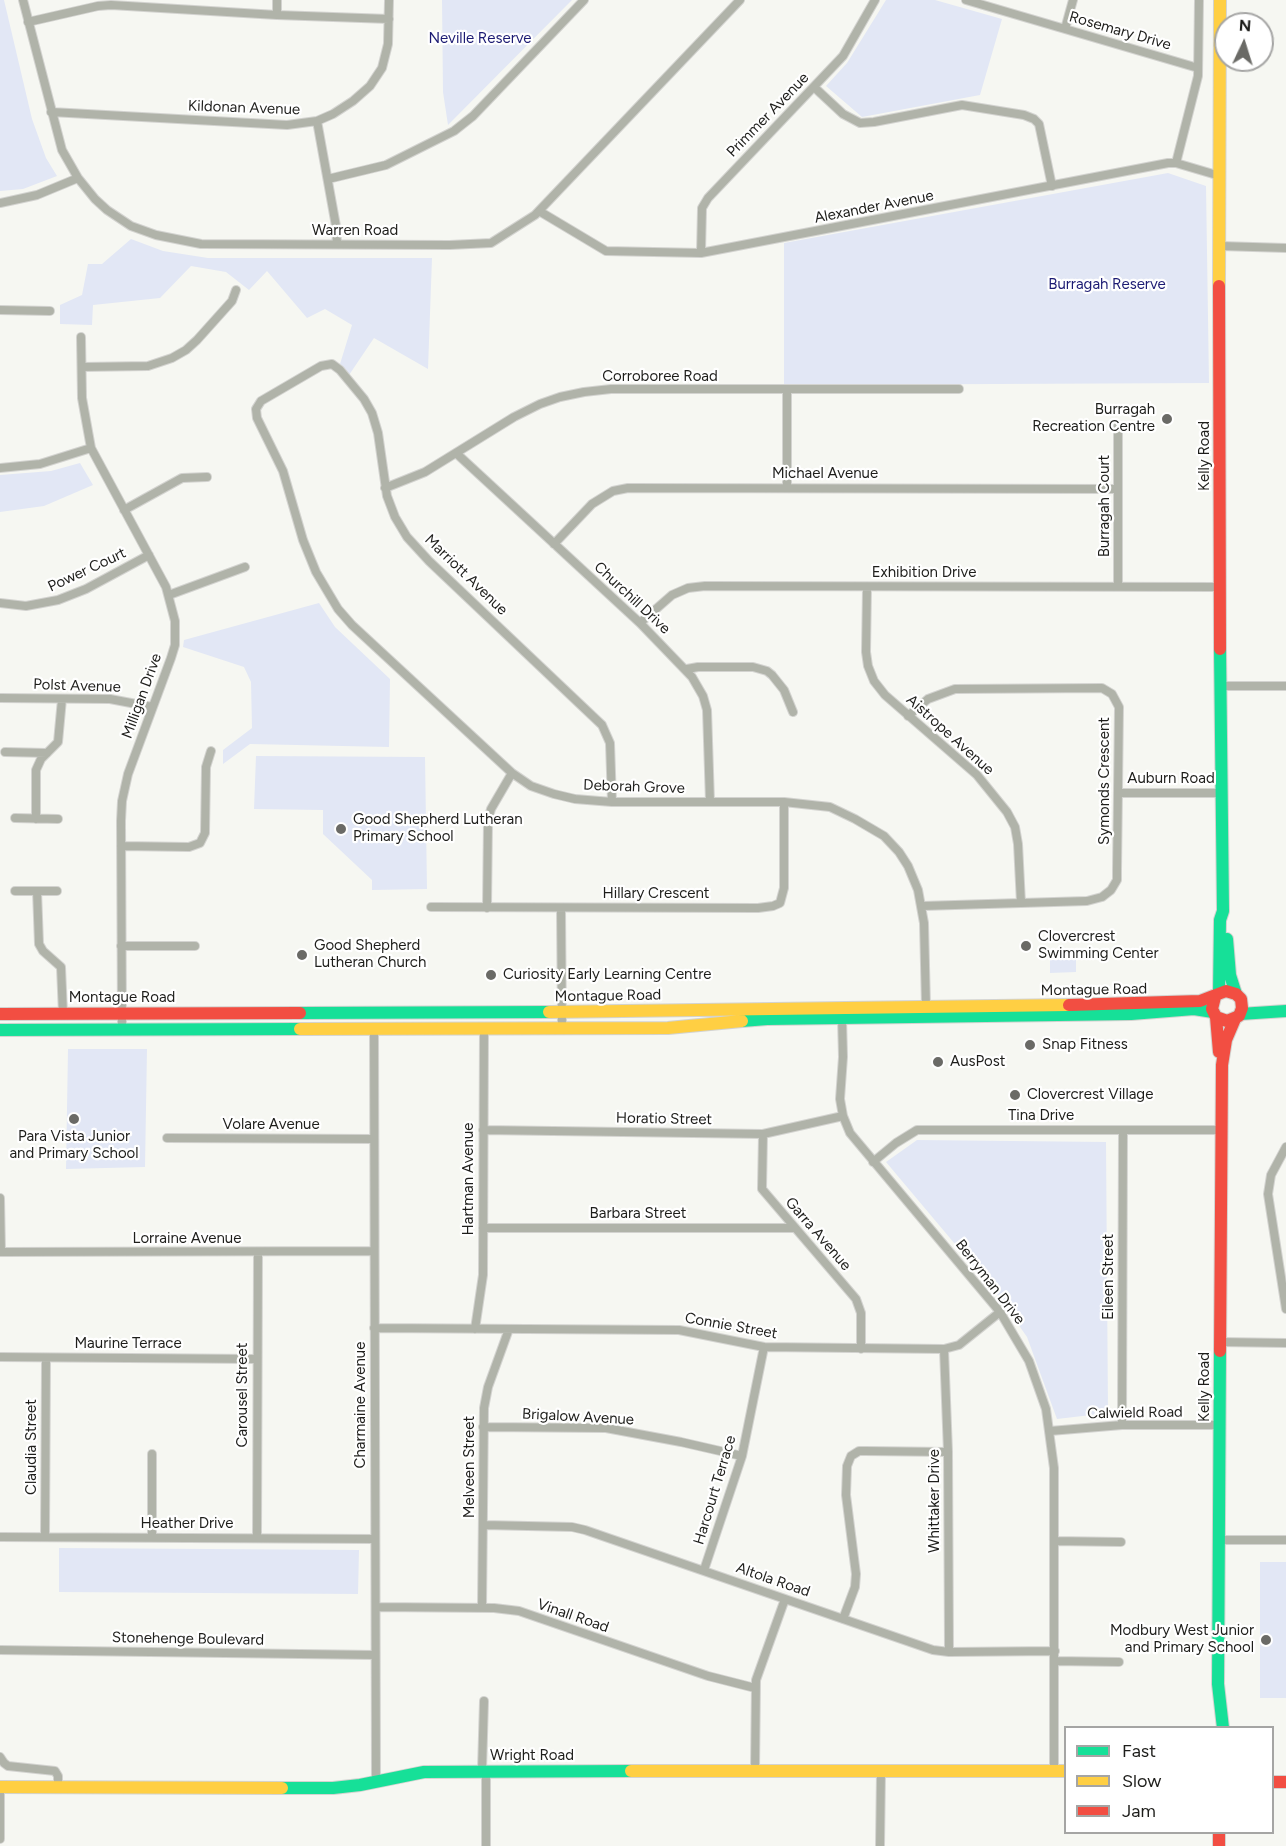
<!DOCTYPE html>
<style>
body{margin:0}
#map{position:relative;width:1286px;height:1846px;overflow:hidden;background:#f6f7f2;font-family:Figtree,sans-serif}
canvas{display:block}
.legend{position:absolute;left:1064px;top:1726px;width:210px;height:108px;box-sizing:border-box;background:#fff;border:2px solid #a5a5a4;margin:0;padding:8px 10px;list-style:none;font-size:18px;color:#1e1e1b}
.legend li{display:flex;align-items:center;gap:12px;height:30px}
.legend b{width:30px;border:2px solid #a5a5a4}
.north{position:absolute;left:1214px;top:12px;width:60px;height:60px;box-sizing:border-box;background:#fff;border:2px solid #a5a5a4;border-radius:50%;rotate:4deg;font-size:16px;font-weight:700;line-height:24px;text-align:center;color:#1e1e1b}
.north::after{content:'';display:block;margin:auto;width:21px;height:27px;background:#6a6a66;clip-path:polygon(50% 0,100% 100%,50% 72%,0 100%)}
</style>
<div id="map">
<canvas width="1286" height="1846"></canvas>
<ul class="legend">
<li><b style="height:8px;background:#16e098"></b>Fast</li>
<li><b style="height:8px;background:#ffcf43"></b>Slow</li>
<li><b style="height:8px;background:#f24e42"></b>Jam</li>
</ul>
<div class="north">N</div>
</div>
<script>
const c = document.querySelector('canvas').getContext('2d');
c.lineJoin = 'round';
function fillPath(path, color) { c.fillStyle = color; c.fill(path, 'evenodd'); }
const shape = rows => new Path2D(rows.map(r => 'M' + r).join(''));
function strokePath(path, color, width, dash) { c.strokeStyle = color; c.lineWidth = width; c.lineCap = dash ? 'butt' : 'round'; c.setLineDash(dash || []); c.stroke(path); }
function drawText(font, color, halo, rows, align = 'center') {
  c.font = font + ' Figtree,sans-serif'; c.lineWidth = 4.5; c.setLineDash([]); c.textBaseline = 'middle'; c.strokeStyle = halo; c.fillStyle = color; for (const [text, x, y, turn = 0] of rows) {
    c.save(); c.translate(x, y); c.rotate((+turn || 0) * Math.PI / 180); c.textAlign = isNaN(turn) ? turn : align; if (halo) c.strokeText(text, 0, 0); c.fillText(text, 0, 0); c.restore();
  }
}
fillPath(shape([
 [0,0,4,0,32,119,46,158,57,176,23,189,0,191],
 [442,0,572,0,448,125,443,92],
 [886,0,935,0,1002,19,980,95,862,117,826,86,847,63],
 [1168,173,1206,186,1209,383,784,385,784,243],
 [131,239,163,251,208,258,432,258,428,369,374,338,349,375,340,364,352,325,325,309,307,318,267,271,249,290,226,272,191,266,160,298,93,305,92,325,60,324,60,305,82,295,88,264,102,264],
 [80,463,93,485,44,506,0,512,0,475,51,471],
 [319,603,335,627,390,679,389,747,250,744,223,764,223,750,252,728,251,682,244,667,183,647,184,640],
 [256,756,425,757,427,889,372,890,372,880,323,834,323,810,254,809],
 [1076,957,1076,972,1050,973,1050,958],
 [68,1049,147,1049,145,1167,66,1169],
 [917,1140,1106,1142,1108,1413,1057,1419,1027,1337,997,1294,886,1162],
 [59,1548,359,1550,358,1594,59,1592],
 [1260,1562,1286,1562,1286,1698,1260,1698]
]), '#e2e7f5');
const street = shape([
 [23,0,62,150,78,178,95,199,107,210,131,226,156,235,201,244,450,245,491,243,535,215,740,0],
 [966,0,1198,68],
 [277,15,277,0],
 [28,22,98,6,111,5,277,15,389,19],
 [1065,29,1073,0],
 [814,87,843,114,860,123,874,122,962,105,1024,115,1034,119,1039,124,1052,186],
 [51,112,287,125,317,121,333,114,353,101,370,86,382,68,388,44,389,0],
 [317,121,336,226,337,244],
 [1176,163,1198,76,1199,0],
 [328,179,386,165,454,131,473,116,584,0],
 [0,203,37,195,78,178],
 [539,211,606,251,701,253,1168,163,1176,163,1220,176],
 [1220,246,1286,248],
 [701,253,702,208,708,198,843,56,875,0],
 [0,310,50,311],
 [81,337,82,398,91,448,166,587,175,621,175,645,171,658,128,774,122,801,121,821,122,1029],
 [82,367,148,366,172,358,186,350,197,340,232,301,236,290],
 [456,453,640,623,692,677,703,696,707,710,710,802],
 [0,468,40,464,91,448],
 [385,488,425,472,514,417,540,404,560,397,584,392,611,389,959,389],
 [787,488,787,390],
 [124,510,182,478,207,477],
 [554,544,592,504,613,491,628,488,1118,489],
 [1118,586,1118,426],
 [867,587,866,652,868,666,874,681,885,695,977,775,1007,812,1015,827,1018,844,1021,903],
 [169,595,245,567],
 [0,603,26,606,58,600,86,589,149,555],
 [640,623,672,595,688,588,705,586,1220,587],
 [687,669,698,667,753,667,767,671,772,675,784,690,793,712],
 [1222,686,1286,686],
 [0,698,110,699,152,707],
 [908,716,928,699,955,689,1102,688,1112,694,1119,707,1117,871,1117,880,1111,890,1102,897,1087,901,922,906],
 [5,752,47,753],
 [1119,793,1222,793],
 [612,802,610,743,602,725,429,561,407,537,395,517,387,496,378,433,372,413,364,399,340,370,332,364,321,366,261,401,256,409,257,418,283,471,303,540,316,572,338,609,352,625,512,773,531,786,554,794,575,799,612,802,784,802,830,807,855,819,884,836,899,852,908,866,918,890,924,923,926,1007],
 [15,818,58,819],
 [36,819,36,770,41,759,58,742,62,699],
 [121,846,189,847,200,843,205,833,206,767,211,751],
 [15,891,57,891],
 [37,891,39,944,43,951,61,967,63,1014],
 [431,907,758,908,773,906,780,903,784,888,784,802],
 [487,908,488,820,491,809,512,773],
 [561,908,562,1028],
 [121,946,195,946],
 [842,1018,843,1057,840,1099,843,1116,850,1133,1000,1312,1029,1361,1046,1409,1054,1468,1054,1771],
 [374,1028,376,1782],
 [483,1130,763,1134,843,1116],
 [763,1134,762,1189,856,1299,861,1313,861,1349],
 [167,1138,374,1139],
 [1286,1147,1271,1175,1268,1194,1286,1309],
 [873,1162,896,1143,917,1130,1220,1130],
 [0,1198,1,1252],
 [483,1228,794,1228],
 [0,1252,374,1251],
 [374,1328,679,1330,764,1347,944,1349,959,1345,1000,1312],
 [475,1329,483,1275,484,1028],
 [1220,1342,1286,1343],
 [944,1349,948,1452,949,1652],
 [0,1357,256,1359],
 [1122,1425,1123,1130],
 [483,1427,606,1428,681,1442,742,1456],
 [1050,1431,1122,1425,1220,1425],
 [152,1454,152,1538],
 [484,1525,572,1527,585,1530,933,1650,949,1652,1055,1651],
 [0,1537,375,1539],
 [45,1537,46,1358],
 [257,1538,258,1252],
 [1219,1540,1286,1540],
 [1054,1541,1121,1542],
 [704,1570,742,1456,764,1347],
 [376,1607,494,1608,519,1611,708,1676,755,1688],
 [482,1608,484,1408,488,1387,509,1329],
 [843,1619,855,1587,856,1574,846,1495,847,1466,851,1456,859,1451,865,1451,948,1452],
 [0,1650,375,1655],
 [1055,1661,1119,1662],
 [0,1757,4,1763,8,1766,55,1771,58,1776,58,1788],
 [482,1770,484,1701],
 [755,1771,756,1680,785,1599],
 [0,1839,0,1787],
 [486,1846,486,1771],
 [880,1846,881,1771]
]);
const fast = shape([
 [1227,939,1230,975,1236,994],
 [1219,993,1220,920,1223,911,1220,649],
 [300,1013,549,1012],
 [1240,1014,1286,1011],
 [742,1021,767,1019,1131,1014,1194,1009,1213,1012],
 [0,1030,300,1029],
 [1220,1351,1218,1684,1223,1728],
 [282,1788,333,1788,360,1785,424,1772,631,1771]
]);
const slow = shape([
 [1219,286,1220,0],
 [549,1012,1069,1005],
 [300,1029,668,1028,742,1021],
 [631,1771,1066,1771],
 [0,1787,282,1788]
]);
const jam = shape([
 [1219,286,1220,649],
 [1069,1005,1200,1001,1226,991,1236,994,1241,999,1242,1008,1239,1016,1227,1021,1216,1017,1212,1009,1215,997],
 [0,1014,300,1013],
 [1216,1017,1219,1052],
 [1220,1351,1222,1065,1226,1040,1235,1019],
 [1272,1782,1286,1782],
 [1219,1832,1219,1846]
]);
strokePath(street, '#d3d3d0', 10);
strokePath(fast, '#d3d3d0', 14);
strokePath(slow, '#d3d3d0', 14);
strokePath(jam, '#d3d3d0', 14);
strokePath(street, '#b0b3a9', 8);
strokePath(fast, '#16e098', 12);
strokePath(slow, '#ffcf43', 12);
strokePath(jam, '#f24e42', 12);
for (const [x, y, r, color] of [
 [1167,419,6,"#6a6a66"],
 [341,829,6,"#6a6a66"],
 [1026,946,6,"#6a6a66"],
 [302,955,6,"#6a6a66"],
 [491,975,6,"#6a6a66"],
 [1030,1045,6,"#6a6a66"],
 [938,1062,6,"#6a6a66"],
 [1015,1095,6,"#6a6a66"],
 [74,1119,6,"#6a6a66"],
 [1266,1640,6,"#6a6a66"]
]) { const dot = new Path2D(); dot.arc(x, y, r, 0, 2 * Math.PI); c.fillStyle = color; c.fill(dot); strokePath(dot, '#fff', 2); }
drawText('15px', '#1e1e1b', '#fff', [
 ["Rosemary Drive",1120,31,16],
 ["Kildonan Avenue",244,108,2],
 ["Primmer Avenue",768,115,-46],
 ["Alexander Avenue",874,207,-11],
 ["Warren Road",355,231],
 ["Corroboree Road",660,377],
 ["Kelly Road",1205,456,-90],
 ["Michael Avenue",825,474],
 ["Burragah Court",1105,506,-90],
 ["Power Court",87,570,-25],
 ["Exhibition Drive",924,573],
 ["Marriott Avenue",466,575,44],
 ["Churchill Drive",632,598,43],
 ["Polst Avenue",77,686,2],
 ["Milligan Drive",142,696,-70],
 ["Aistrope Avenue",950,735,42],
 ["Auburn Road",1171,779],
 ["Symonds Crescent",1105,781,-90],
 ["Deborah Grove",634,787,2],
 ["Hillary Crescent",656,894],
 ["Montague Road",1094,990,-1],
 ["Montague Road",608,996,-1],
 ["Montague Road",122,998],
 ["Tina Drive",1041,1116],
 ["Horatio Street",664,1119,1],
 ["Volare Avenue",271,1125],
 ["Hartman Avenue",469,1179,-90],
 ["Barbara Street",638,1214],
 ["Garra Avenue",818,1234,49],
 ["Lorraine Avenue",187,1239],
 ["Eileen Street",1109,1277,-90],
 ["Berryman Drive",990,1282,52],
 ["Connie Street",731,1326,10],
 ["Maurine Terrace",128,1344],
 ["Kelly Road",1205,1387,-90],
 ["Carousel Street",243,1395,-90],
 ["Charmaine Avenue",361,1405,-90],
 ["Calwield Road",1135,1413,-1],
 ["Brigalow Avenue",578,1417,3],
 ["Claudia Street",32,1447,-90],
 ["Melveen Street",470,1467,-90],
 ["Harcourt Terrace",715,1490,-73],
 ["Whittaker Drive",935,1501,-90],
 ["Heather Drive",187,1524],
 ["Altola Road",773,1580,19],
 ["Vinall Road",573,1616,19],
 ["Stonehenge Boulevard",188,1639,1],
 ["Wright Road",532,1756]
]);
drawText('15px', '#1c1b73', '#fff', [
 ["Neville Reserve",480,39],
 ["Burragah Reserve",1107,285]
]);
drawText('15px', '#1e1e1b', '#fff', [
 ["Burragah",1155,410,"right"],
 ["Recreation Centre",1155,427,"right"],
 ["Good Shepherd Lutheran",353,820],
 ["Primary School",353,837],
 ["Clovercrest",1038,937],
 ["Swimming Center",1038,954],
 ["Good Shepherd",314,946],
 ["Lutheran Church",314,963],
 ["Curiosity Early Learning Centre",503,975],
 ["Snap Fitness",1042,1045],
 ["AusPost",950,1062],
 ["Clovercrest Village",1027,1095],
 ["Para Vista Junior",74,1137,"center"],
 ["and Primary School",74,1154,"center"],
 ["Modbury West Junior",1254,1631,"right"],
 ["and Primary School",1254,1648,"right"]
], 'left');
</script>
